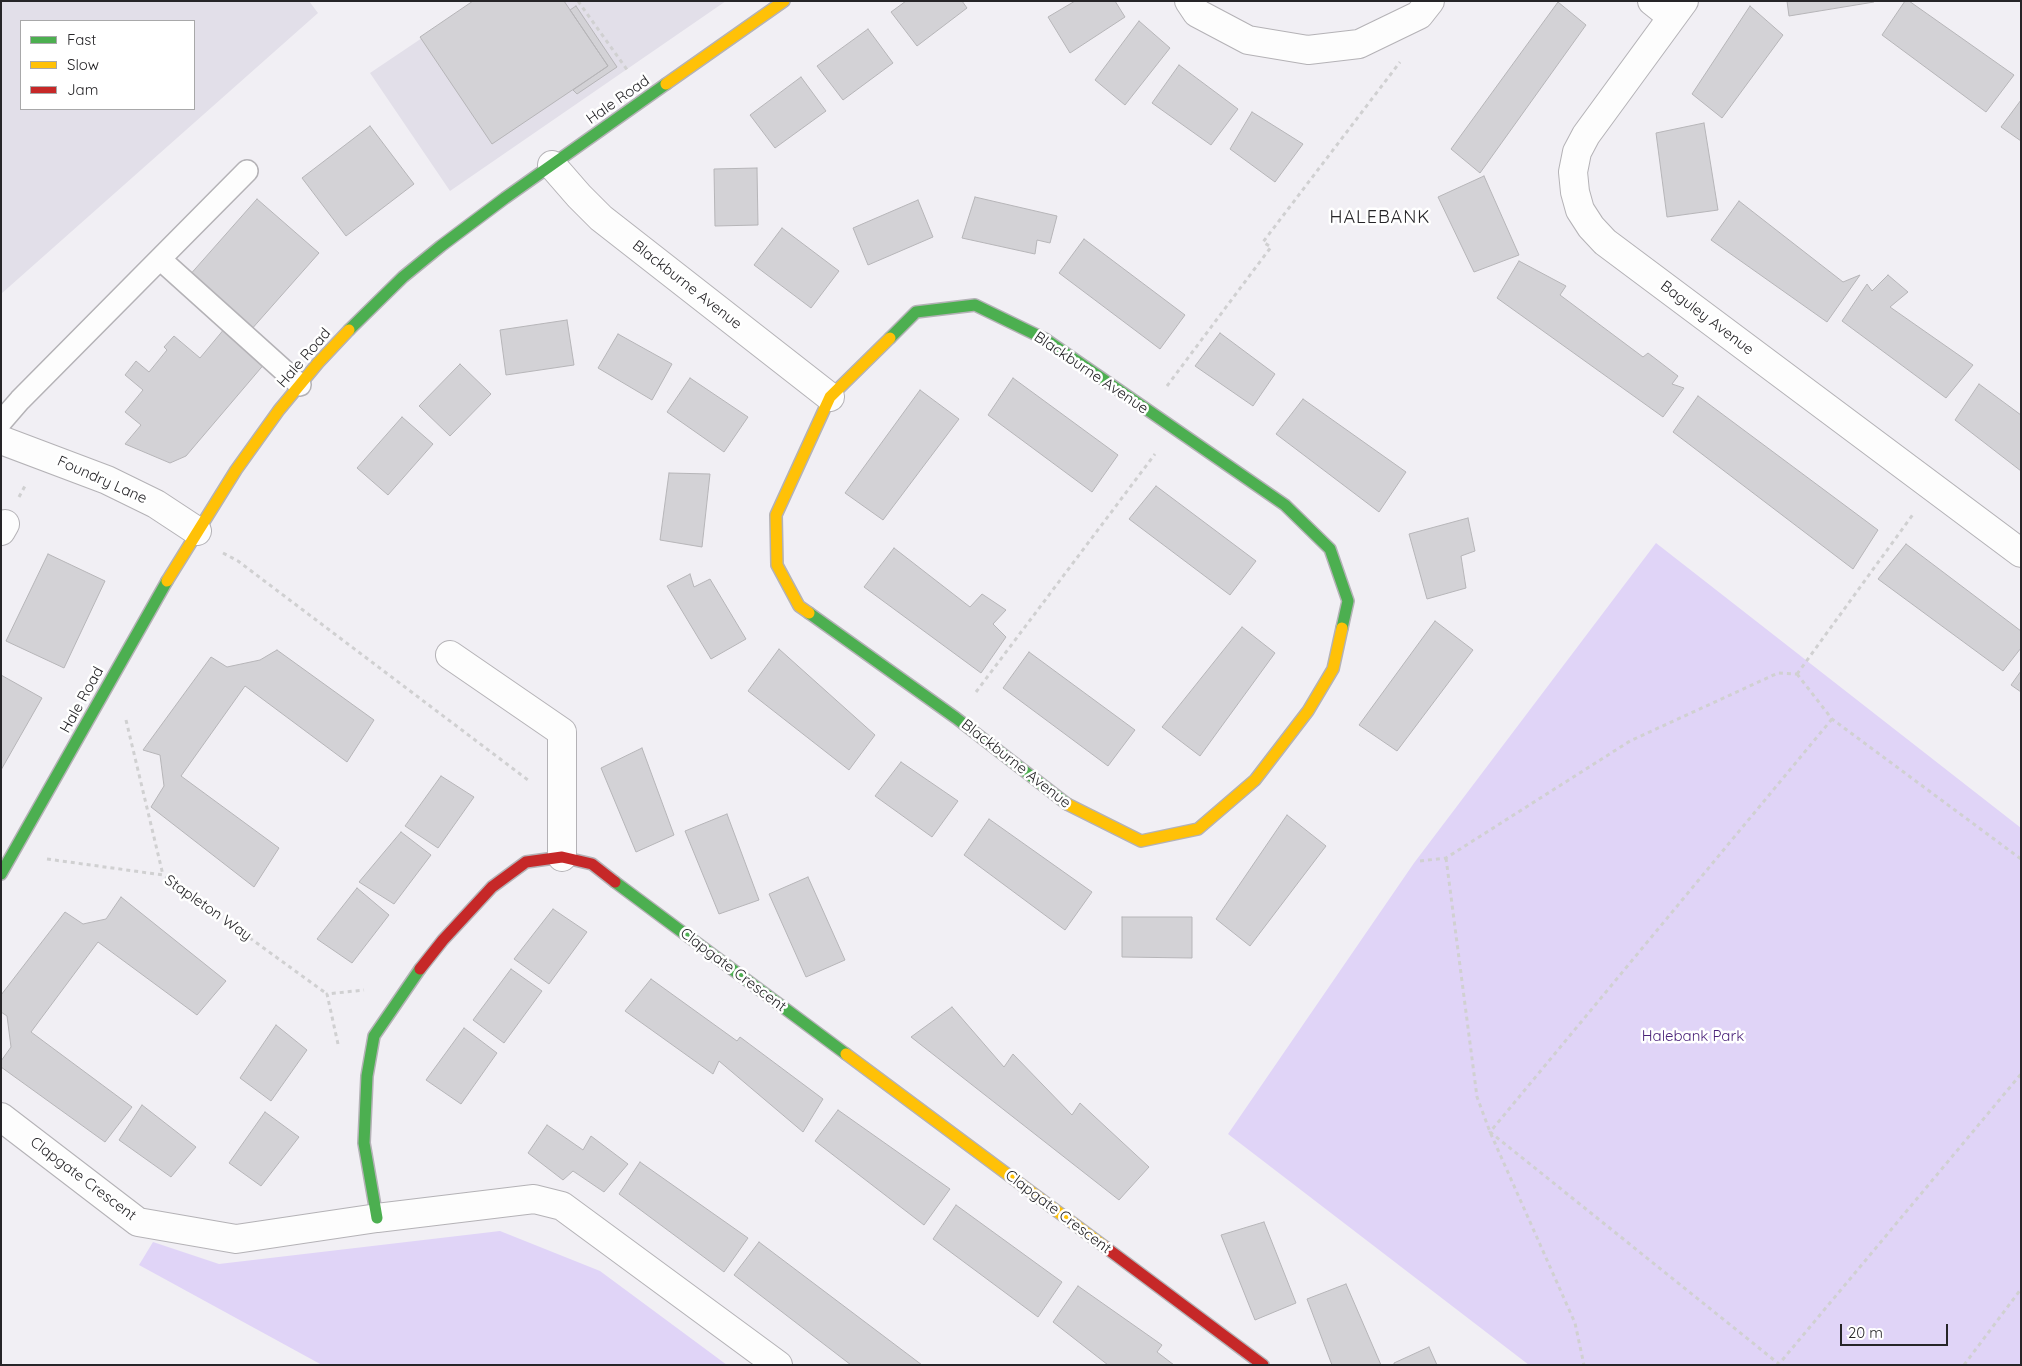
<!DOCTYPE html>
<style>
body{margin:0}
#map{position:relative;width:2022px;height:1366px;overflow:hidden;background:#f1eff4;font-family:Quicksand,sans-serif}
canvas{display:block}
.frame{position:absolute;inset:0;border:2px solid #262528;pointer-events:none}
.legend{position:absolute;left:20px;top:20px;width:175px;height:90px;box-sizing:border-box;background:#fff;border:1px solid #a8a8a9;margin:0;padding:6px 9px;list-style:none;font-size:15px;color:#262528}
.legend li{display:flex;align-items:center;gap:10px;height:25px}
.legend b{width:25px;border:1px solid #a8a8a9}
.scale{position:absolute;left:1840px;top:1324px;width:108px;height:22px;box-sizing:border-box;border:2px solid #262528;border-top:0;padding-left:6px;font-size:15px;line-height:18px;white-space:nowrap;color:#262528;-webkit-text-stroke:4px #fff;paint-order:stroke}
</style>
<div id="map">
<canvas width="2022" height="1366"></canvas>
<div class="frame"></div>
<ul class="legend">
<li><b style="height:6px;background:#4caf50"></b>Fast</li>
<li><b style="height:6px;background:#ffc107"></b>Slow</li>
<li><b style="height:6px;background:#c62828"></b>Jam</li>
</ul>
<div class="scale">20 m</div>
</div>
<script>
const c = document.querySelector('canvas').getContext('2d');
c.lineJoin = 'round';
function fillPath(path, color) { c.fillStyle = color; c.fill(path, 'evenodd'); }
const shape = rows => new Path2D(rows.map(r => 'M' + r).join(''));
function strokePath(path, color, width, dash) { c.strokeStyle = color; c.lineWidth = width; c.lineCap = dash ? 'butt' : 'round'; c.setLineDash(dash || []); c.stroke(path); }
function drawText(font, color, halo, rows, align = 'center') {
  c.font = font + ' Quicksand,sans-serif'; c.lineWidth = 5; c.setLineDash([]); c.textBaseline = 'middle'; c.strokeStyle = halo; c.fillStyle = color; for (const [text, x, y, turn = 0] of rows) {
    c.save(); c.translate(x, y); c.rotate((+turn || 0) * Math.PI / 180); c.textAlign = isNaN(turn) ? turn : align; if (halo) c.strokeText(text, 0, 0); c.fillText(text, 0, 0); c.restore();
  }
}
fillPath(shape([
 [1,1,309,1,318,13,1,294],
 [21,21,194,21,194,109,21,109],
 [477,1,726,1,450,191,370,73]
]), '#e2dfe9');
fillPath(shape([
 [1656,543,2021,828,2021,1365,1529,1365,1228,1134,1414,863],
 [500,1231,600,1271,727,1365,322,1365,139,1265,153,1242,219,1264]
]), '#e0d4f7');
const building = shape([
 [473,1,564,1,608,66,492,144,420,37,473,1],
 [906,1,962,1,967,8,917,46,891,12,906,1],
 [1075,1,1115,1,1125,17,1070,53,1048,17,1075,1],
 [1787,1,1874,1,1874,2,1789,16,1787,1],
 [1905,1,1909,1,2014,75,1986,112,1882,35,1905,1],
 [1558,2,1586,25,1480,173,1451,149,1558,2],
 [576,6,617,67,577,94,573,90,608,66,570,10,576,6],
 [1750,6,1783,35,1722,118,1692,94,1750,6],
 [1139,21,1170,48,1125,105,1095,80,1139,21],
 [868,29,893,63,843,100,817,66,868,29],
 [1179,65,1238,109,1211,145,1152,103,1179,65],
 [801,77,826,111,775,148,750,115,801,77],
 [2021,100,2021,141,2001,127,2021,100],
 [1252,112,1303,144,1275,182,1230,149,1252,112],
 [1704,123,1718,210,1667,217,1656,133,1704,123],
 [370,126,414,184,346,236,302,178,370,126],
 [757,168,758,225,715,226,714,169,757,168],
 [1484,176,1519,255,1474,272,1438,197,1484,176],
 [975,197,1057,216,1050,243,1037,240,1035,254,962,238,975,197],
 [257,199,319,253,250,331,188,277,257,199],
 [918,200,933,237,868,265,853,228,918,200],
 [1739,201,1843,282,1860,275,1827,322,1711,240,1739,201],
 [782,228,839,271,811,308,754,265,782,228],
 [1084,239,1185,315,1160,349,1059,273,1084,239],
 [1519,261,1566,286,1560,295,1643,357,1648,353,1678,376,1672,384,1684,388,1663,417,1497,298,1519,261],
 [1888,275,1908,292,1890,307,1973,365,1946,398,1842,321,1867,284,1872,291,1888,275],
 [567,320,574,365,506,375,500,330,567,320],
 [225,328,266,362,186,456,170,463,125,444,141,425,125,412,143,390,125,375,136,361,149,372,167,350,164,347,174,336,200,358,225,328],
 [1220,333,1275,374,1253,406,1195,366,1220,333],
 [618,334,672,364,652,400,598,368,618,334],
 [460,364,491,394,450,436,419,406,460,364],
 [690,378,748,417,724,452,667,412,690,378],
 [1013,378,1118,455,1092,492,988,415,1013,378],
 [1979,384,2021,415,2021,471,1955,420,1979,384],
 [920,390,959,419,883,520,845,493,920,390],
 [1698,396,1878,530,1853,569,1673,432,1698,396],
 [1303,399,1406,472,1379,512,1276,434,1303,399],
 [402,417,433,444,388,495,357,468,402,417],
 [669,473,710,474,702,547,660,540,669,473],
 [1156,486,1256,561,1230,595,1129,519,1156,486],
 [1468,518,1475,551,1461,556,1466,588,1427,599,1409,534,1468,518],
 [1906,544,2021,631,2021,648,2003,671,1878,579,1906,544],
 [894,548,970,607,982,594,1006,610,993,624,1006,637,981,673,864,587,894,548],
 [48,554,105,581,64,668,6,641,48,554],
 [690,574,694,587,710,579,746,639,711,659,667,586,690,574],
 [1435,621,1473,650,1397,751,1359,725,1435,621],
 [1242,627,1275,653,1200,756,1162,727,1242,627],
 [779,649,875,735,849,770,748,691,779,649],
 [277,650,374,720,347,762,245,686,181,776,279,848,254,887,151,807,164,786,160,755,143,750,211,657,227,667,260,660,277,650],
 [1029,652,1135,730,1108,766,1003,688,1029,652],
 [2021,671,2021,692,2011,685,2021,671],
 [1,675,42,698,1,770,1,675],
 [642,748,674,835,636,852,601,768,642,748],
 [901,762,958,801,932,837,875,796,901,762],
 [441,776,474,797,438,848,405,826,441,776],
 [727,814,759,900,719,914,685,831,727,814],
 [1287,815,1326,846,1250,946,1216,919,1287,815],
 [989,819,1092,892,1065,930,964,855,989,819],
 [401,832,431,855,394,904,359,882,401,832],
 [808,877,845,960,806,977,769,894,808,877],
 [357,888,389,915,352,963,317,939,357,888],
 [121,897,226,981,197,1015,98,942,31,1032,132,1107,105,1142,1,1067,1,1061,11,1047,7,1016,1,1012,1,995,65,912,83,924,106,919,121,897],
 [553,909,587,932,549,984,514,959,553,909],
 [1122,917,1192,917,1192,958,1122,957,1122,917],
 [511,969,542,991,504,1043,473,1020,511,969],
 [651,979,737,1041,740,1037,823,1099,803,1132,719,1061,713,1074,625,1011,651,979],
 [952,1007,1004,1067,1013,1054,1072,1115,1080,1103,1149,1167,1119,1200,911,1037,952,1007],
 [276,1025,307,1050,271,1101,240,1078,276,1025],
 [464,1028,497,1053,461,1104,426,1080,464,1028],
 [142,1105,196,1147,171,1177,119,1140,142,1105],
 [838,1110,950,1189,924,1225,815,1141,838,1110],
 [265,1112,299,1137,261,1186,229,1163,265,1112],
 [547,1125,583,1150,591,1136,628,1164,604,1192,573,1171,563,1180,528,1153,547,1125],
 [640,1162,748,1238,724,1272,619,1194,640,1162],
 [956,1205,1062,1282,1038,1317,933,1239,956,1205],
 [1264,1222,1296,1303,1255,1320,1221,1235,1264,1222],
 [759,1242,922,1365,851,1365,734,1275,759,1242],
 [1346,1284,1381,1365,1332,1365,1307,1299,1346,1284],
 [1078,1286,1162,1345,1157,1352,1174,1365,1108,1365,1053,1322,1078,1286],
 [1429,1347,1437,1365,1394,1365,1394,1363,1429,1347]
]);
fillPath(building, '#d3d2d6');
strokePath(building, '#b6b5b8', 1);
const lane = shape([
 [160,259,300,385],
 [1,422,20,400,247,171]
]);
const street = shape([
 [1189,1,1197,13,1248,40,1308,50,1359,44,1419,15,1430,1],
 [1652,1,1672,17],
 [1684,1,1586,135,1577,152,1573,172,1575,192,1580,210,1591,227,1605,242,2021,553],
 [552,165,579,196,601,218,830,397],
 [1,440,107,480,156,504,197,531],
 [1,531,5,524],
 [450,655,562,732,562,857],
 [1,1117,138,1222,236,1239,377,1218,534,1199,562,1206,778,1365]
]);
const fast = shape([
 [975,305,1045,339,1285,505,1330,549,1348,601,1342,628],
 [349,330,403,277,441,246,505,198,666,84],
 [890,338,916,312,975,305],
 [809,613,956,718,1067,804],
 [1,874,167,581],
 [615,882,846,1054],
 [377,1218,364,1143,367,1076,374,1036,420,969]
]);
const slow = shape([
 [666,84,784,1],
 [167,581,236,470,279,410,318,363,349,330],
 [809,613,799,606,777,565,776,515,830,397,890,338],
 [1067,804,1141,841,1198,829,1255,780,1308,711,1333,669,1342,628],
 [846,1054,1105,1247]
]);
const jam = shape([
 [420,969,443,940,492,887,526,862,562,857,592,864,615,882],
 [1105,1247,1263,1365]
]);
strokePath(lane, '#b4b2b6', 24);
strokePath(street, '#b4b2b6', 30);
strokePath(fast, '#b4b2b6', 14);
strokePath(slow, '#b4b2b6', 14);
strokePath(jam, '#b4b2b6', 14);
strokePath(shape([
 [578,1,628,71],
 [1167,386,1271,247,1263,242,1400,62],
 [19,497,26,484],
 [223,553,238,561,528,780],
 [1797,674,1832,719,2021,859],
 [1797,674,1914,513],
 [976,692,1155,454],
 [1832,719,1490,1132,1779,1364,2021,1074],
 [126,720,163,875],
 [1446,858,1477,1097,1490,1132,1575,1323,1584,1365],
 [47,859,163,875,327,994],
 [1420,861,1446,858,1630,741,1778,673,1797,674],
 [338,1044,327,994,364,990],
 [1964,1365,2021,1289]
]), '#d0d0d1', 3, [4, 4]);
strokePath(lane, '#fdfdfd', 21);
strokePath(street, '#fdfdfd', 28);
strokePath(fast, '#4caf50', 11);
strokePath(slow, '#ffc107', 11);
strokePath(jam, '#c62828', 11);
drawText('15px', '#262528', '#fff', [
 ["Hale Road",618,100,-35],
 ["Blackburne Avenue",687,285,38],
 ["Baguley Avenue",1707,318,37],
 ["Hale Road",304,358,-49],
 ["Blackburne Avenue",1091,373,34],
 ["Foundry Lane",102,480,24],
 ["Hale Road",82,700,-61],
 ["Blackburne Avenue",1016,764,38],
 ["Stapleton Way",208,908,35],
 ["Clapgate Crescent",733,970,37],
 ["Clapgate Crescent",83,1179,37],
 ["Clapgate Crescent",1058,1212,37]
]);
drawText('15px', '#4a2279', '#fff', [
 ["Halebank Park",1693,1036]
]);
c.letterSpacing = '1px';
drawText('18px', '#262528', '#fff', [
 ["HALEBANK",1380,218]
]);
c.letterSpacing = '0px';
</script>
